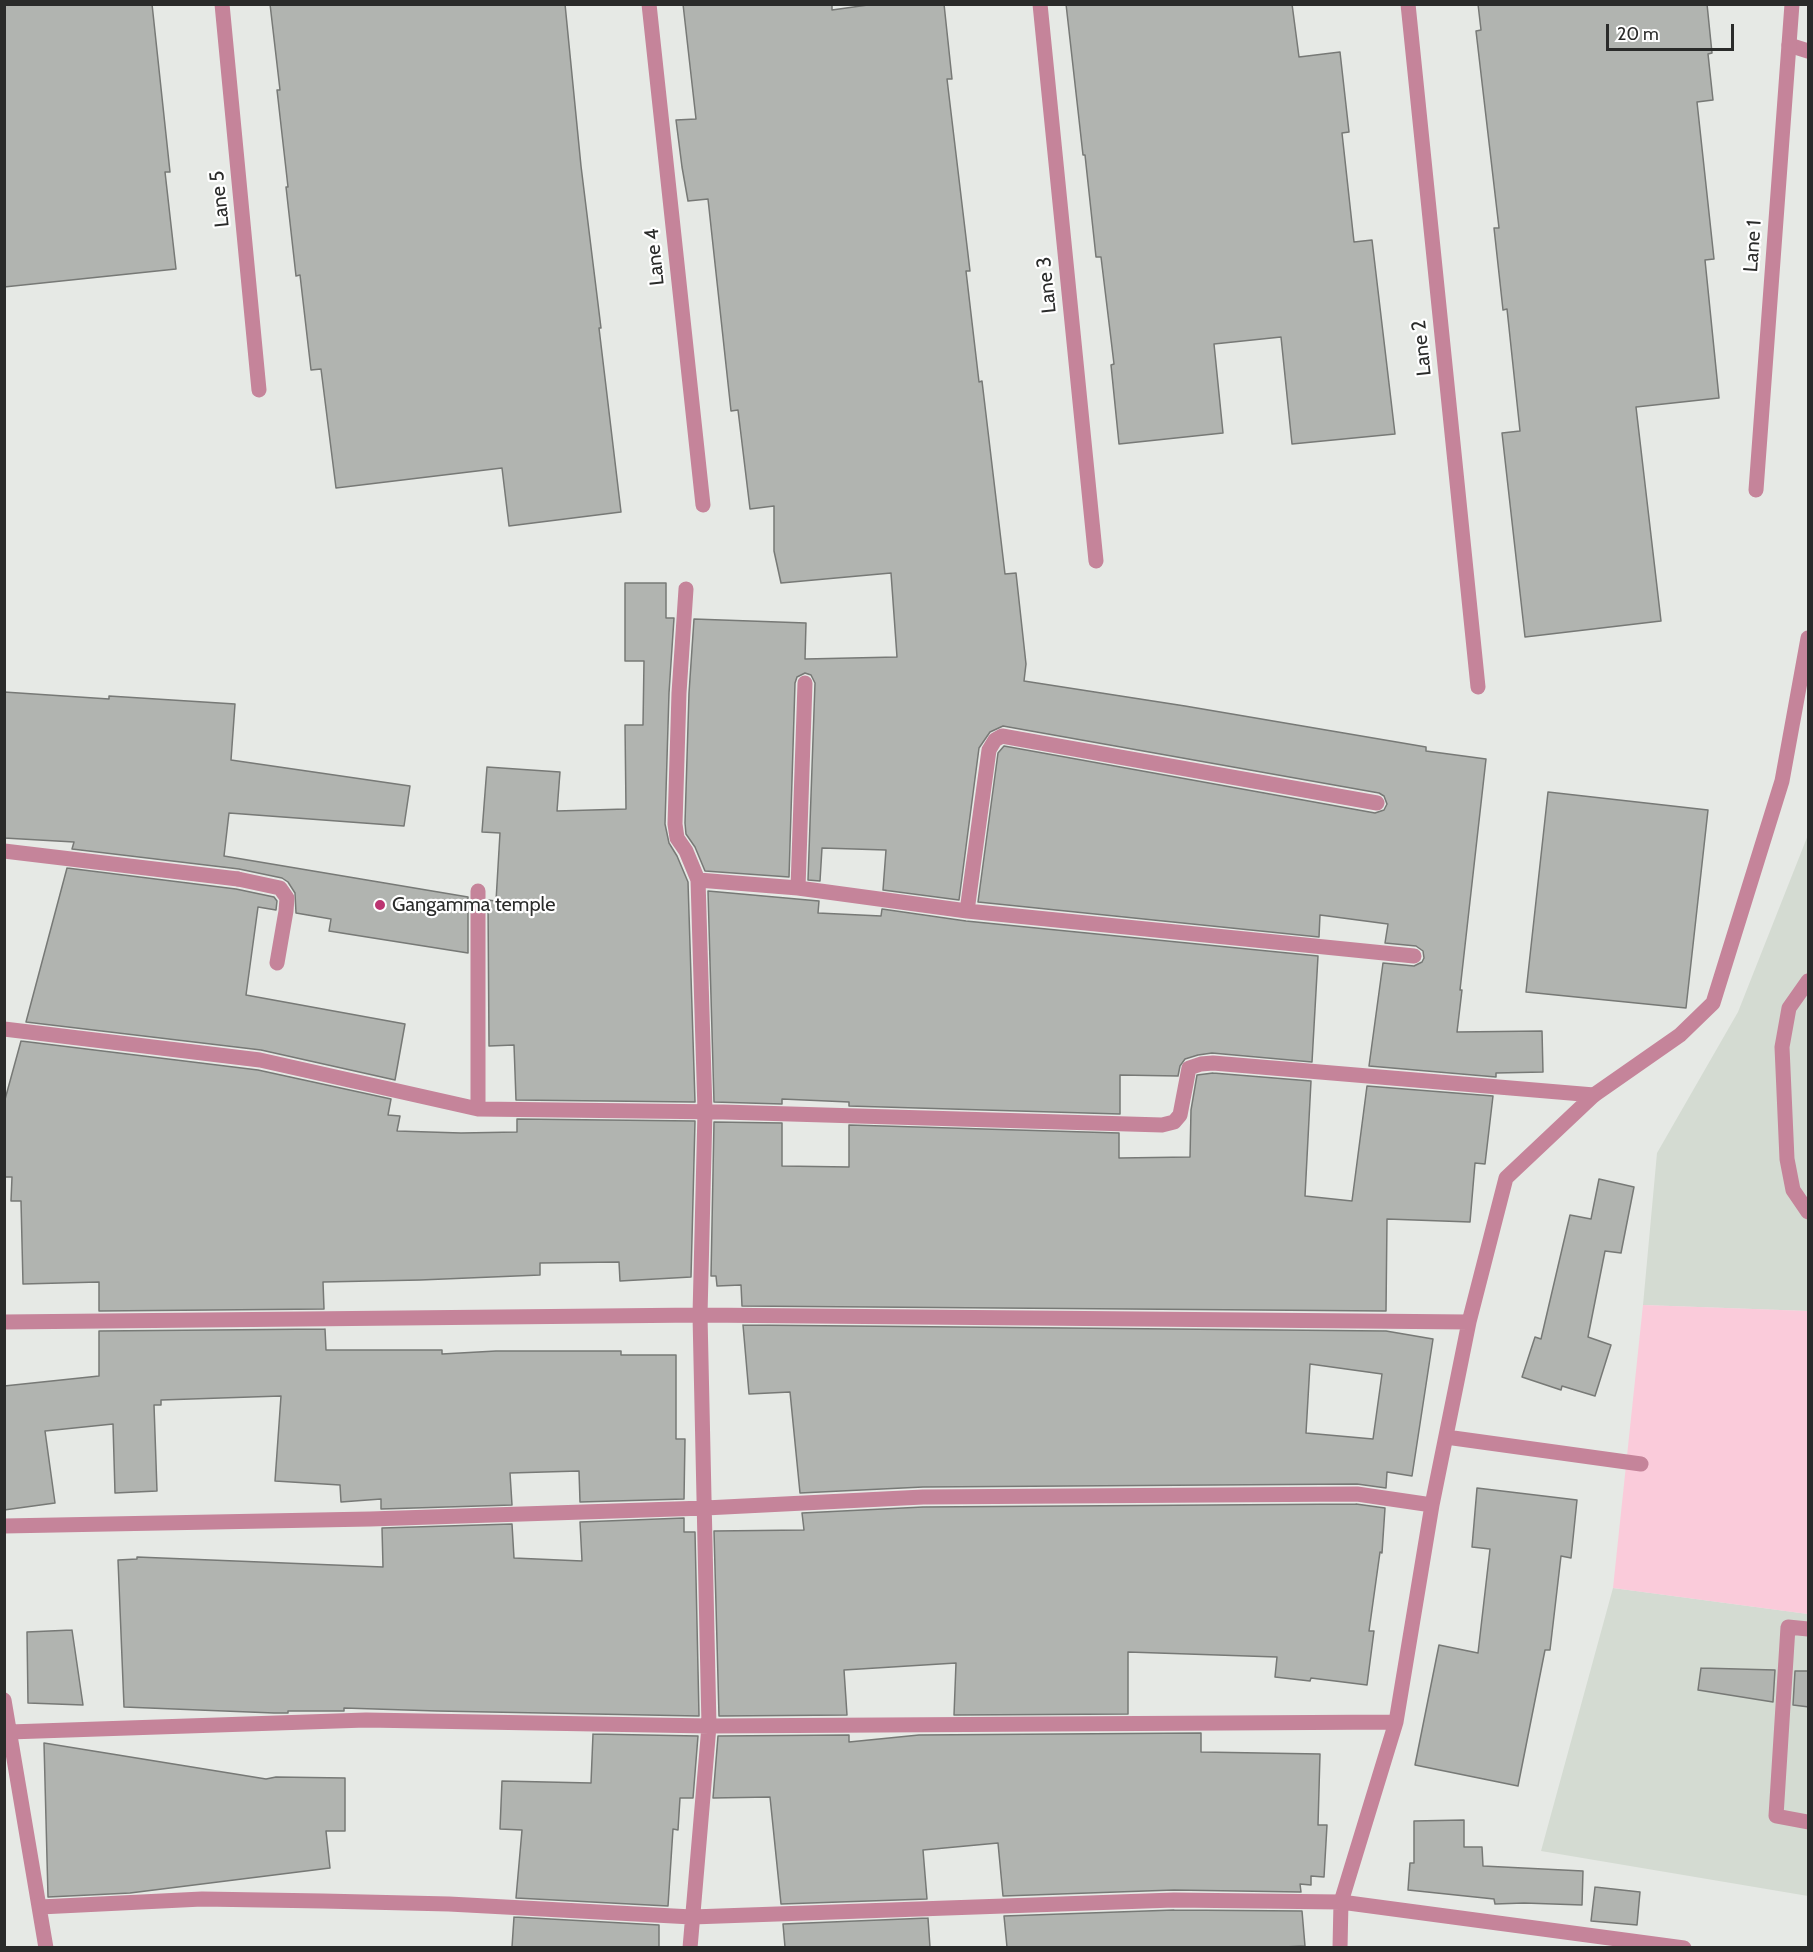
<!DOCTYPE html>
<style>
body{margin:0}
#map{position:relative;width:1813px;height:1952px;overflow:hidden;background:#e6e9e5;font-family:Cabin,sans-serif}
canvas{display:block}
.frame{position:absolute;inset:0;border:6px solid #2a2b2a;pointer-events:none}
.scale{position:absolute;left:1606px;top:24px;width:128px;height:27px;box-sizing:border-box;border:3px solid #2a2b2a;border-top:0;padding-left:8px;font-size:18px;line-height:21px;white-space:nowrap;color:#2a2b2a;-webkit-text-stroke:4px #fff;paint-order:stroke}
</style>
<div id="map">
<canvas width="1813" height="1952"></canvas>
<div class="frame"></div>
<div class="scale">20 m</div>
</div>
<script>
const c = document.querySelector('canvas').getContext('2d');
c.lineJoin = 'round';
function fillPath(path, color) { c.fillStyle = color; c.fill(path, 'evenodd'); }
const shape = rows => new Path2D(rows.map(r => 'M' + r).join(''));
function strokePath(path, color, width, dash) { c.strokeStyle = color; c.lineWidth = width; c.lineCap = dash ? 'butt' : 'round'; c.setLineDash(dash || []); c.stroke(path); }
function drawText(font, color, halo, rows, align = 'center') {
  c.font = font + ' Cabin,sans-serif'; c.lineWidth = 4.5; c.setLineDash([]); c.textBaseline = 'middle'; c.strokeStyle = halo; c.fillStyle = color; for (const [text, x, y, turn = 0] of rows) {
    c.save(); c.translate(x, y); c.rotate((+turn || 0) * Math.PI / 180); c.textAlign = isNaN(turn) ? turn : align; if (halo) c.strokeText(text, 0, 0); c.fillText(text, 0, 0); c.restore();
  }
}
fillPath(shape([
 [1808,835,1808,1311,1643,1305,1657,1153,1738,1012],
 [1613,1588,1808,1614,1808,1896,1541,1851]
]), '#d4dbd2');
fillPath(shape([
 [1643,1305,1808,1311,1808,1614,1613,1588]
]), '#facbda');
const building = shape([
 [4,4,152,4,170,172,165,172,176,269,4,287,4,4],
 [270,4,565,4,581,166,601,328,599,328,621,512,509,526,502,468,336,488,321,369,311,370,300,275,296,276,286,187,288,187,277,90,280,90,270,4],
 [683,4,832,4,832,10,875,4,944,4,952,79,947,79,970,271,966,271,979,382,982,381,1005,574,1016,573,1026,664,1024,681,1185,706,1426,747,1426,751,1486,759,1460,990,1462,990,1457,1032,1542,1031,1543,1072,1496,1073,1496,1077,1369,1066,1383,963,1414,966,1422,962,1424,958,1423,951,1416,946,1385,943,1388,924,1320,915,1319,937,978,902,998,753,1004,746,1375,813,1384,810,1387,804,1384,796,1379,793,1003,726,990,732,979,748,959,900,883,890,886,850,822,848,820,881,808,880,815,683,811,675,805,673,797,677,795,683,789,877,705,871,695,847,686,834,685,823,689,693,694,619,806,623,805,659,897,657,891,573,781,583,774,551,774,506,750,509,738,410,731,411,708,199,688,201,682,167,676,120,696,119,683,4],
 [1066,4,1292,4,1299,57,1340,52,1349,132,1342,133,1354,242,1372,240,1395,434,1292,444,1281,337,1214,344,1223,433,1119,444,1111,365,1114,364,1101,257,1096,257,1085,155,1083,155,1066,4],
 [1478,4,1707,4,1712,53,1708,54,1713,100,1697,102,1714,259,1705,260,1719,398,1636,407,1661,621,1525,637,1502,433,1520,431,1507,309,1503,310,1494,228,1499,228,1476,31,1481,30,1478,4],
 [625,583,666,583,666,618,674,618,669,693,665,824,669,843,677,856,688,882,695,1102,516,1100,514,1045,489,1046,488,900,496,901,500,833,482,832,487,767,560,772,557,811,626,809,625,725,643,725,644,661,625,661,625,583],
 [4,692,109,699,109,696,235,704,231,760,410,786,404,826,229,813,224,856,468,897,468,953,329,931,331,919,296,913,295,893,288,882,282,878,239,869,72,849,74,842,4,838,4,692],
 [1548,792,1708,810,1686,1008,1526,992,1548,792],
 [67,868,236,889,274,897,277,901,276,910,258,907,246,995,405,1024,395,1080,261,1050,26,1022,67,868],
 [708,891,819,901,818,913,881,916,882,909,966,921,1318,956,1312,1062,1212,1053,1198,1055,1185,1059,1180,1066,1178,1076,1120,1075,1120,1114,849,1106,849,1102,782,1099,782,1104,714,1102,708,891],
 [21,1041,258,1070,391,1099,388,1115,400,1116,397,1131,461,1133,517,1132,517,1119,695,1121,691,1277,620,1281,619,1262,540,1263,540,1275,420,1280,323,1282,324,1309,99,1311,99,1282,23,1284,21,1201,11,1201,12,1177,4,1177,4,1103,21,1041],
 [1213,1073,1311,1081,1305,1196,1352,1201,1367,1086,1493,1096,1485,1164,1475,1163,1470,1222,1387,1219,1386,1311,742,1306,741,1285,717,1286,716,1276,711,1276,714,1122,782,1123,782,1166,849,1167,849,1125,1119,1133,1119,1158,1190,1157,1191,1110,1197,1075,1213,1073],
 [1599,1179,1634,1187,1621,1253,1605,1251,1588,1337,1611,1345,1595,1396,1562,1386,1561,1390,1522,1377,1535,1337,1541,1339,1570,1215,1591,1219,1599,1179],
 [743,1325,1386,1331,1433,1339,1412,1476,1387,1472,1386,1488,1357,1484,923,1487,800,1493,790,1392,749,1394,743,1325],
 [1310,1364,1382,1374,1373,1439,1306,1433,1310,1364],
 [325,1329,326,1350,442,1350,442,1354,496,1351,621,1351,621,1355,676,1355,676,1439,685,1439,684,1499,580,1502,579,1471,510,1473,512,1505,381,1509,381,1499,341,1502,340,1485,275,1481,281,1396,161,1400,161,1405,154,1405,157,1491,115,1493,113,1424,45,1431,55,1503,4,1510,4,1386,99,1376,99,1331,325,1329],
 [1477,1488,1577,1500,1571,1558,1561,1556,1550,1650,1545,1650,1518,1786,1415,1765,1439,1645,1478,1653,1490,1549,1472,1547,1477,1488],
 [1356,1504,1385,1508,1382,1553,1380,1552,1369,1631,1374,1631,1367,1685,1311,1678,1310,1681,1275,1677,1277,1657,1128,1652,1128,1714,954,1715,956,1663,844,1670,847,1715,719,1716,714,1531,804,1530,802,1513,923,1507,1356,1504],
 [684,1518,684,1532,695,1532,699,1716,437,1711,344,1708,344,1711,288,1711,288,1713,274,1713,124,1707,118,1560,137,1559,137,1557,383,1567,382,1528,512,1524,514,1558,582,1561,580,1522,684,1518],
 [72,1630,83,1705,28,1703,27,1632,72,1630],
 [1701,1668,1775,1670,1773,1702,1698,1690,1701,1668],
 [1795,1671,1809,1671,1809,1707,1793,1705,1795,1671],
 [1201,1733,1201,1752,1320,1754,1318,1825,1327,1825,1324,1877,1311,1876,1311,1885,1300,1884,1301,1892,1174,1890,1003,1896,998,1843,923,1850,927,1899,781,1904,770,1797,713,1798,718,1736,849,1735,849,1742,919,1735,1201,1733],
 [593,1734,698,1736,693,1798,680,1798,678,1830,673,1829,668,1906,516,1898,522,1830,500,1829,502,1781,591,1783,593,1734],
 [44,1743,266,1779,276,1777,345,1778,345,1831,326,1831,330,1868,130,1893,48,1897,44,1743],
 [1464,1820,1464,1847,1482,1847,1483,1866,1583,1871,1582,1905,1524,1903,1495,1904,1494,1899,1408,1890,1410,1863,1414,1863,1414,1821,1464,1820],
 [1595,1887,1640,1892,1637,1925,1591,1921,1595,1887],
 [1174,1910,1302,1911,1305,1946,1283,1947,1007,1947,1004,1916,1174,1910],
 [514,1917,659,1925,659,1947,512,1947,514,1917],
 [928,1918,930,1947,785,1947,783,1924,928,1918]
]);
fillPath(building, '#b1b4b0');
strokePath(building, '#777976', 1.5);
strokePath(shape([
 [1789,45,1808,51],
 [238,879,280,888,287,898,286,911,277,963],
 [1808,981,1789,1008,1782,1047,1787,1159,1793,1190,1808,1212],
 [1594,1095,1680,1035,1713,1003,1782,781,1808,638],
 [1808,1629,1788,1627,1776,1816,1808,1822]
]), '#c5849a', 15);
strokePath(shape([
 [222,4,259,390],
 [649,4,703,505],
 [1040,4,1096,561],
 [1408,4,1478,687],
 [1756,490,1792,4],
 [686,589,679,693,675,824,677,838,686,851,698,880,705,1111,700,1315,709,1726,690,1948],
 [4,851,238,879],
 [698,880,798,888,967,911,1414,956],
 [798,888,805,683],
 [478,891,478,1109],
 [967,911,989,750,995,740,1002,736,1377,803],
 [4,1029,260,1060,478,1109,723,1112,1162,1125,1174,1122,1180,1115,1189,1068,1201,1064,1213,1063,1594,1095],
 [1594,1095,1506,1178,1469,1322,1432,1505,1396,1722,1341,1902,1684,1948],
 [4,1322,700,1315,1469,1322],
 [1446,1437,1641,1464],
 [4,1526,370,1519,705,1508,923,1497,1357,1494,1432,1505],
 [4,1700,46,1948],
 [9,1732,366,1720,709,1726,1396,1722],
 [40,1907,202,1899,323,1901,449,1904,692,1917,1174,1900,1341,1902,1340,1948]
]), '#c5849a', 15);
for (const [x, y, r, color] of [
 [380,905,6,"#bc3471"]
]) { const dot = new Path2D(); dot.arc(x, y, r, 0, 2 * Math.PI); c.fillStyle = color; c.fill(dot); strokePath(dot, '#fff', 2); }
drawText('20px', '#2a2b2a', '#fff', [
 ["Lane 5",220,199,-96],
 ["Lane 1",1753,246,-86],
 ["Lane 4",655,257,-96],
 ["Lane 3",1047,285,-96],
 ["Lane 2",1422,348,-96]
]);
drawText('20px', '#2a2b2a', '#fff', [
 ["Gangamma temple",392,905]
], 'left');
</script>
